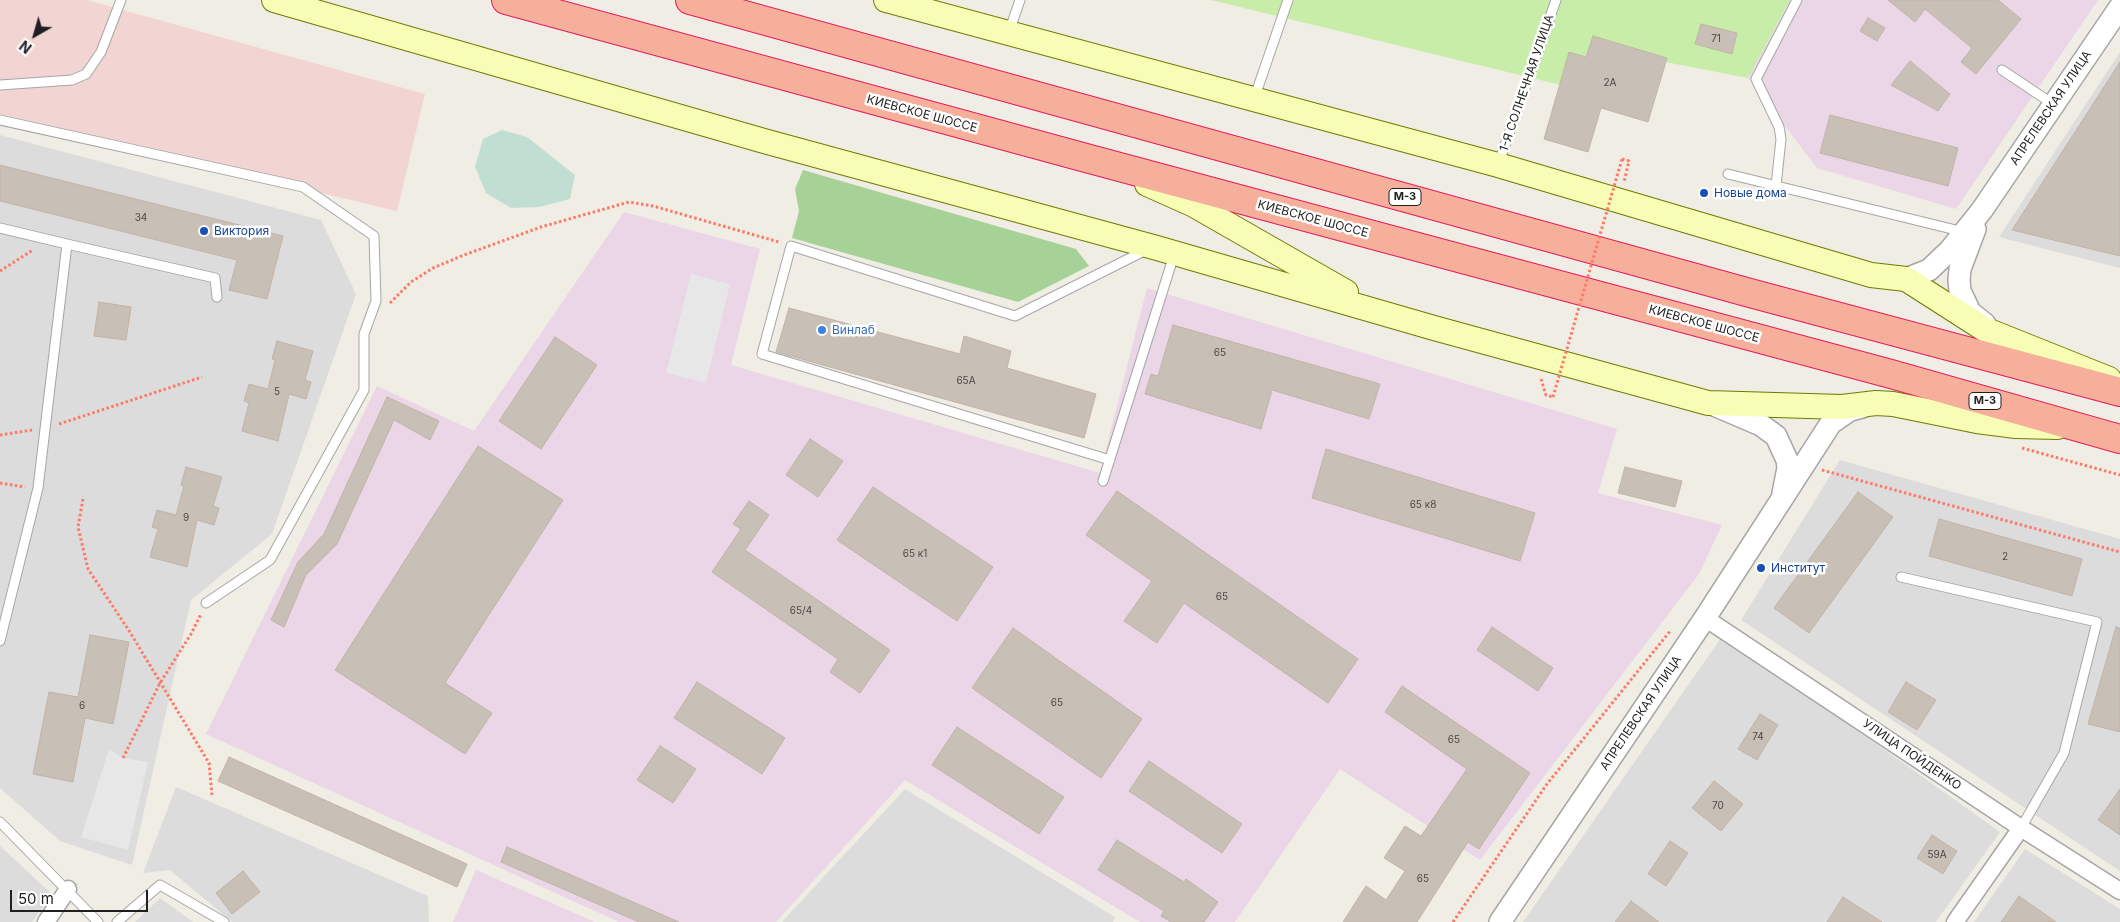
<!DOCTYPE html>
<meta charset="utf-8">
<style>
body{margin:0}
#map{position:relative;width:2120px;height:922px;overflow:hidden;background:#f0ede4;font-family:Inter,sans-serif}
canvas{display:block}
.north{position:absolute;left:10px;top:10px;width:50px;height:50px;-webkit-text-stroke:4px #fff;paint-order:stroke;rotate:218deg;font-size:14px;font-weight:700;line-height:20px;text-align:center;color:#1f1f1f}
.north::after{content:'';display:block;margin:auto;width:18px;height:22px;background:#1f1f1f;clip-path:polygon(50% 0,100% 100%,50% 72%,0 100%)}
.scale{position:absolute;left:10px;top:890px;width:138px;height:22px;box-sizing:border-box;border:2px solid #1f1f1f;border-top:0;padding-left:6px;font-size:15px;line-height:18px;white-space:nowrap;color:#1f1f1f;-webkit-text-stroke:4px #fff;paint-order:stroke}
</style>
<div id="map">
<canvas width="2120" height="922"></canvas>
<div class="north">N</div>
<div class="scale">50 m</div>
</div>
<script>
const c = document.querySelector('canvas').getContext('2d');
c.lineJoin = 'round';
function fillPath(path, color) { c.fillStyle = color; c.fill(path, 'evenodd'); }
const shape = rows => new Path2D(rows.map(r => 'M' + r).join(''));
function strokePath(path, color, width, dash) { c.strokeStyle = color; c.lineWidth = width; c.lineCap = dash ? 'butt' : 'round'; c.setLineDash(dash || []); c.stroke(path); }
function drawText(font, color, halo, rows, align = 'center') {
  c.font = font + ' Inter,sans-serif'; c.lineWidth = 5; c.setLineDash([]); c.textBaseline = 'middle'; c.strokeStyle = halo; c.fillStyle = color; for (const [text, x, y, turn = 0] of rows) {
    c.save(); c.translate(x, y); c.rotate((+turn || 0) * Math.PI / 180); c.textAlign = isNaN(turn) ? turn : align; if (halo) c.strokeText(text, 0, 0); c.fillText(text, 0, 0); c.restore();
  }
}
fillPath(shape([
 [2120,52,2120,268,1999,237],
 [0,135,321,220,356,294,272,534,191,600,132,865,60,841,0,788],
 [1840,460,2120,539,2120,871,1741,620],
 [1723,635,2000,832,1936,922,1523,922],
 [176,787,428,896,429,922,232,922,170,870,143,873],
 [905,789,1115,917,1113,922,782,922],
 [0,846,52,894,32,922,0,922],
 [2025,849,2120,909,2120,922,1974,922],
 [160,898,193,922,135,922]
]), '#dddcdc');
fillPath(shape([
 [0,0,87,0,425,94,397,211,0,117]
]), '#f2d5d3');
fillPath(shape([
 [1790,0,2098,0,1956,209,1817,168,1748,78],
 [624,212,760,249,731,365,1100,473,1147,288,1617,429,1598,493,1722,525,1699,574,1480,860,1340,769,1235,922,1140,922,905,780,776,922,619,922,206,734,377,386,474,431],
 [476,870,595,922,453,922]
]), '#ead6e6');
fillPath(shape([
 [1211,0,1790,0,1748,78,1655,60,1569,87]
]), '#c8eda8');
fillPath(shape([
 [803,170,1076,249,1089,266,1018,302,792,238,799,211,795,189]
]), '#a7d297');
fillPath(shape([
 [502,130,527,137,575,175,570,199,539,207,511,208,486,193,475,167,483,139]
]), '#c0dfd2');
fillPath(shape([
 [691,274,730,284,706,383,666,373],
 [109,749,123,758,148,762,128,850,81,837]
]), '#e7e7e7');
const building = shape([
 [1888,0,1998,0,2021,19,1976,74,1961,62,1972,48,1925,9,1915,22,1888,0],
 [1868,18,1885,28,1877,41,1860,31,1868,18],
 [1701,24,1737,33,1732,54,1695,44,1701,24],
 [1593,36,1667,58,1648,122,1601,108,1588,152,1544,139,1569,52,1586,57,1593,36],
 [1910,61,1950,94,1938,111,1891,85,1910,61],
 [2120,62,2120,256,2012,230,2120,62],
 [1830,115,1958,148,1948,186,1820,153,1830,115],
 [0,165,283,236,267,299,229,290,237,260,0,201,0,165],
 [99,302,131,307,126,340,94,336,99,302],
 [789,308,960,354,964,336,1011,351,1007,368,1096,394,1084,438,776,352,789,308],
 [1173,325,1380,384,1369,419,1272,390,1261,429,1145,394,1151,374,1158,376,1173,325],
 [555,337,597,365,541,449,499,421,555,337],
 [277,341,313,351,305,380,311,382,306,399,289,394,278,441,242,431,249,403,244,401,249,384,268,389,275,360,272,359,277,341],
 [387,397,439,421,430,440,394,420,337,544,306,575,284,627,271,620,298,562,324,534,387,397],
 [810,439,843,461,818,497,786,475,810,439],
 [478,446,563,500,445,683,492,713,465,754,335,670,478,446],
 [1326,449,1535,513,1520,561,1312,498,1326,449],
 [186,467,222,477,213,506,219,508,214,525,197,520,187,567,150,557,158,529,152,527,157,510,176,515,184,486,181,485,186,467],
 [1625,467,1682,481,1675,507,1618,493,1625,467],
 [873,487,993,567,957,621,837,540,873,487],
 [1117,491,1358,659,1328,703,1184,603,1157,643,1124,621,1152,581,1086,535,1117,491],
 [1858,492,1893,517,1809,633,1774,608,1858,492],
 [749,501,769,515,745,550,890,650,860,693,830,672,838,659,712,572,741,529,733,524,749,501],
 [1939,519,2082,559,2072,596,1929,556,1939,519],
 [1492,627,1553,668,1538,691,1477,650,1492,627],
 [2116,627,2120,628,2120,732,2088,724,2116,627],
 [1013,628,1142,719,1101,778,972,688,1013,628],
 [90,635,129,642,113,724,85,718,73,782,33,774,49,692,78,697,90,635],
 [697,682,785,738,762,774,674,718,697,682],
 [1906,682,1936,700,1917,730,1888,712,1906,682],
 [1402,686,1530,773,1479,849,1468,842,1417,922,1343,922,1366,886,1386,900,1405,871,1384,858,1405,826,1421,836,1467,769,1385,712,1402,686],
 [1760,714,1778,725,1757,760,1738,749,1760,714],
 [957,727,1064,797,1039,834,932,765,957,727],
 [660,746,696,769,673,803,637,780,660,746],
 [229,757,467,864,457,887,218,781,229,757],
 [1149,761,1242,824,1222,853,1129,791,1149,761],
 [1714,781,1743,804,1721,831,1692,808,1714,781],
 [2120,789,2120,835,2098,820,2120,789],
 [1932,835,1957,851,1943,874,1917,858,1932,835],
 [1117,840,1184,882,1186,879,1218,902,1204,922,1171,922,1161,916,1164,911,1098,870,1117,840],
 [1670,841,1688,853,1666,886,1648,874,1670,841],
 [507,847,679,922,639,922,501,862,507,847],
 [243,871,260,892,232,914,216,893,243,871],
 [2019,896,2056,922,2001,922,2019,896],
 [1843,897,1882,922,1827,922,1843,897],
 [1631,901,1659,922,1615,922,1631,901]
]);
fillPath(building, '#c8bfb7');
strokePath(building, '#c3b3a6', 1);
const service = shape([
 [1009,32,1020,0],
 [2002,70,2053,104],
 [0,85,72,80,86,74,101,52,121,0],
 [1254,99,1288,0],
 [0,120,303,187,374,236,376,301,364,334,364,390,270,560,206,603],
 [1498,165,1556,0],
 [1728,174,1964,232],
 [1776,186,1781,139,1779,127,1756,79,1797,0],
 [0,228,67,244,38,488,0,641],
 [67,244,215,278,217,297],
 [1110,460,762,354,791,246,1015,316,1146,250],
 [1103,481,1174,255],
 [1901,577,2097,622,2064,753,2021,828],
 [0,822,98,922],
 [117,922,160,885,224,922]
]);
const minor = shape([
 [1705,618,2021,828,2120,891],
 [46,922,68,889],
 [1955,922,2021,828]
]);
const tertiary = shape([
 [1975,229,1960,269,1959,280,1960,291,1970,312,1985,324],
 [1906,279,1929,270,1950,250,1982,210,2120,7],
 [1714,405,1761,425,1776,436,1787,460,1788,468,1783,493],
 [1500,922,1705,618,1831,423,1850,410,1862,407]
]);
const secondary = shape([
 [274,0,764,141,1157,248,1434,328,1708,403,1842,407,1876,403,1893,404,1977,421,2016,426,2057,427],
 [886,0,1498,165,1871,275,1906,279,1984,329,2109,379],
 [1147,184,1194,205,1346,292]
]);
const trunk = shape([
 [506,0,1086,158,1891,374,2120,439],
 [690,0,1750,293,2120,392]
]);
strokePath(service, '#a6a6a6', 11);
strokePath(minor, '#a6a6a6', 19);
strokePath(tertiary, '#a6a6a6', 24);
strokePath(secondary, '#6c7c00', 26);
strokePath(trunk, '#e51b5c', 30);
strokePath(shape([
 [1622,159,1629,161,1624,182],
 [0,271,33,250],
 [390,303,411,282,433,268,464,255,541,227,629,202,653,206,779,242],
 [1541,379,1546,395,1553,397],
 [59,424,202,377],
 [0,435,32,430],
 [2022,448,2120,475],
 [1822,470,2120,552],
 [0,483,25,487],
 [83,499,78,527,88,569,128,629,209,763,212,795],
 [123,758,160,683,191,634,201,614],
 [1453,922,1547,784,1671,630]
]), '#ff7967', 3, [2.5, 2.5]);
strokePath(service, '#fff', 9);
strokePath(minor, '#fff', 16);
strokePath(tertiary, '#fff', 21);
strokePath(secondary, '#f8fdb6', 24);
strokePath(trunk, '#f6af9a', 28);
strokePath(shape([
 [1553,397,1622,159]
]), '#ff7967', 3, [2.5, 2.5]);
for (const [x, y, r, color] of [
 [1704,193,5,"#1a4fb4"],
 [204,231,5,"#1a4fb4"],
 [822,330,5,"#3f7fe0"],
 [1761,568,5,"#1a4fb4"]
]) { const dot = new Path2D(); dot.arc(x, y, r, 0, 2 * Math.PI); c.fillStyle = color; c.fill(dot); strokePath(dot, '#fff', 2); }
drawText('10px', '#494745', null, [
 ["71",1716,39],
 ["2А",1610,83],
 ["34",141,218],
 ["65",1220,353],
 ["65А",966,381],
 ["5",277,392],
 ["65 к8",1423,505],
 ["9",186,518],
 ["65 к1",915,554],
 ["2",2005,557],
 ["65",1222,597],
 ["65/4",801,611],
 ["65",1057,703],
 ["6",82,706],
 ["74",1758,737],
 ["65",1454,740],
 ["70",1718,806],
 ["59А",1937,855],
 ["65",1423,879]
]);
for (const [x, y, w] of [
 [1405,197,32],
 [1985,401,32]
]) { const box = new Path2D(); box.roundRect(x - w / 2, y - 8.5, w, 17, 4); c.fillStyle = '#fff'; c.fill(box); strokePath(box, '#1f1f1f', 1); }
drawText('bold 11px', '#1f1f1f', null, [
 ["М-3",1405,197],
 ["М-3",1985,401]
]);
drawText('12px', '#1f1f1f', '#fff', [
 ["1-Я СОЛНЕЧНАЯ УЛИЦА",1527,83,-71],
 ["АПРЕЛЕВСКАЯ УЛИЦА",2051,108,-56],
 ["КИЕВСКОЕ ШОССЕ",922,114,15],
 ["КИЕВСКОЕ ШОССЕ",1313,219,15],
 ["КИЕВСКОЕ ШОССЕ",1704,324,15],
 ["АПРЕЛЕВСКАЯ УЛИЦА",1641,713,-56],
 ["УЛИЦА ПОЙДЕНКО",1912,755,34]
]);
drawText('12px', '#164399', '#fff', [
 ["Новые дома",1714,193],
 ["Виктория",214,231],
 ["Институт",1771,568]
], 'left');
drawText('12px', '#366cbe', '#fff', [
 ["Винлаб",832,330]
], 'left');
</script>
